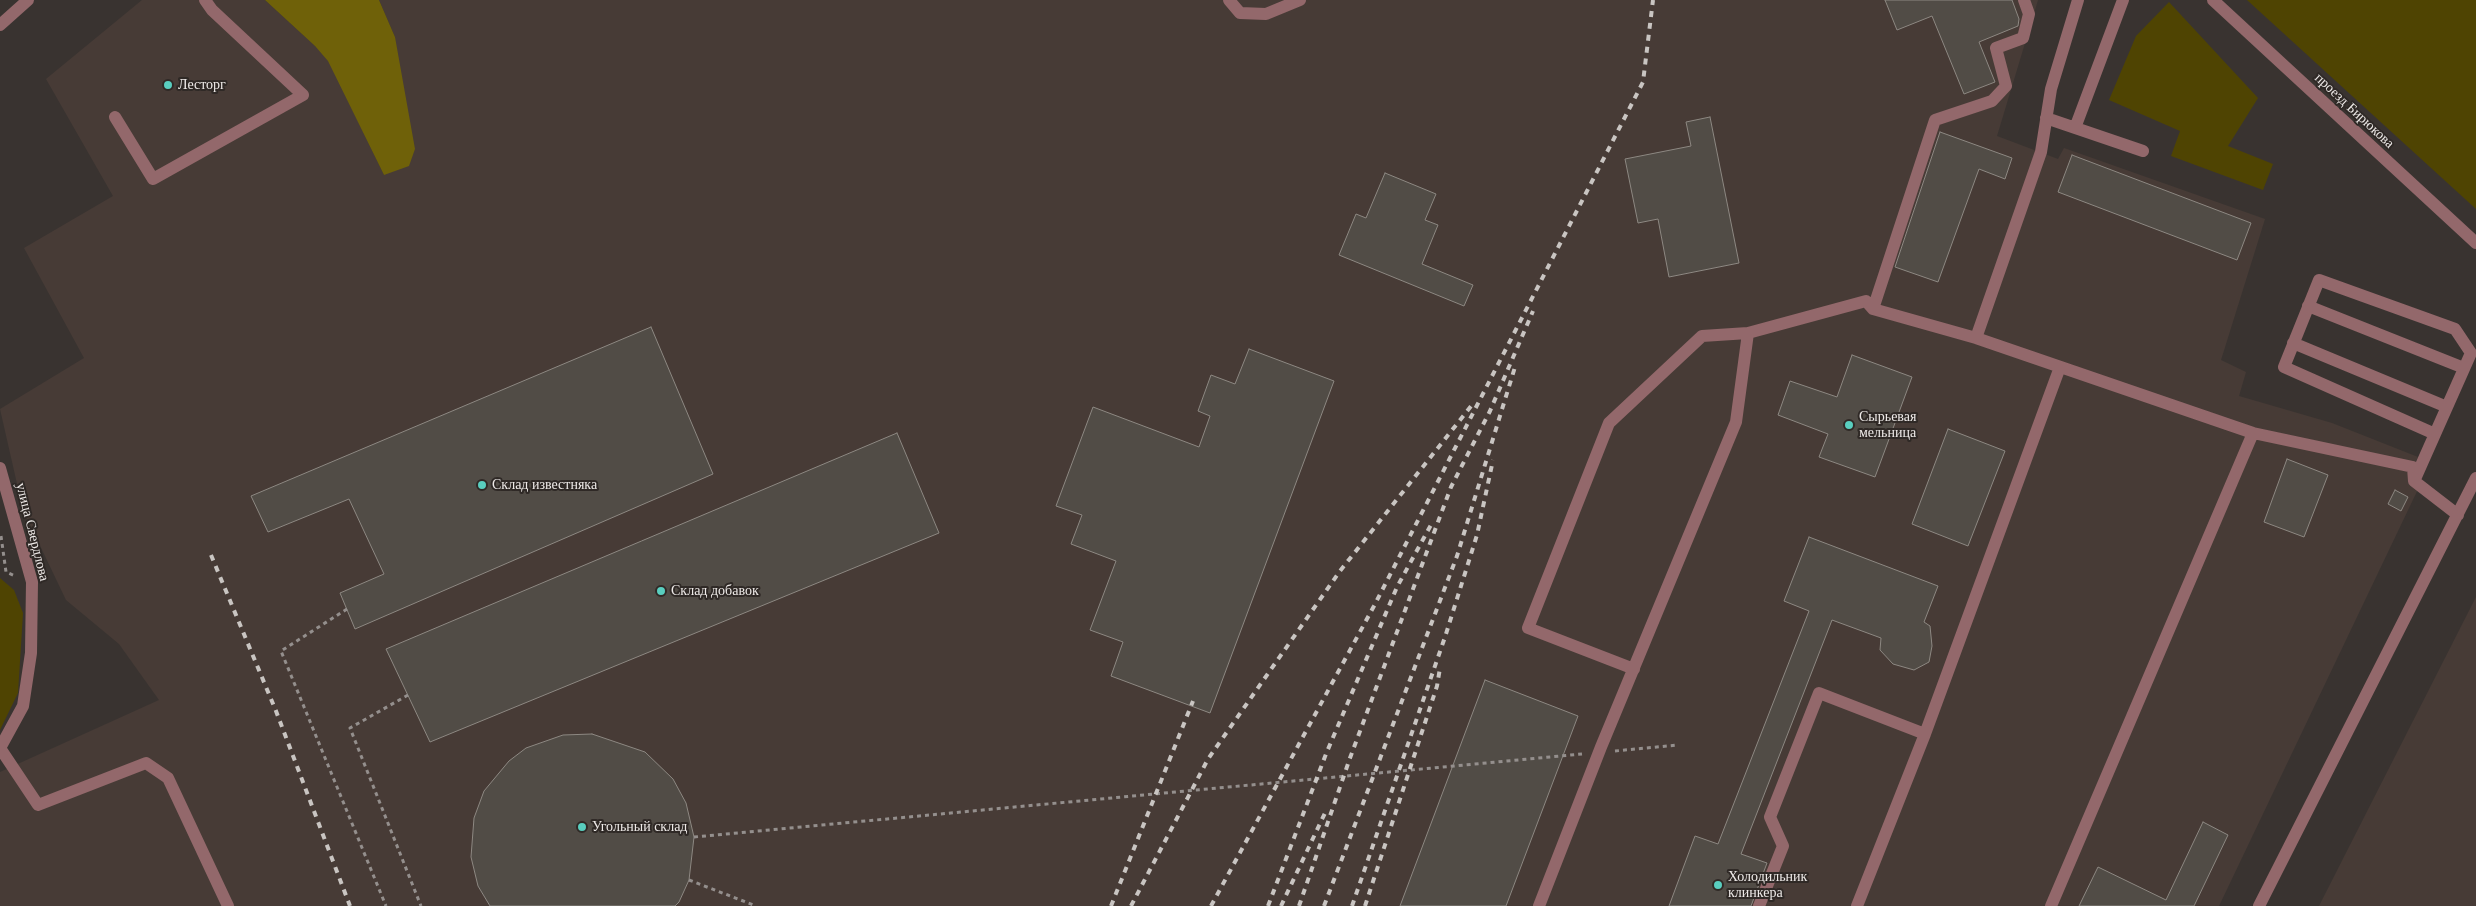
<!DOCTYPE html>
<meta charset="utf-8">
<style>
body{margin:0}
canvas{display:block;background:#393330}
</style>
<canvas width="2476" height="906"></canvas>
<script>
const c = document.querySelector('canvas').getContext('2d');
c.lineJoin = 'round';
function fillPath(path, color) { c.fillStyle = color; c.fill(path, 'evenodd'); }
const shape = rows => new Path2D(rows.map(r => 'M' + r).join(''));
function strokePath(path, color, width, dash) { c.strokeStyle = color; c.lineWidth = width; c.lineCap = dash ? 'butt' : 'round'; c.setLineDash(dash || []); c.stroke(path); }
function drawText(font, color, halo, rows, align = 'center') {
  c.font = font + ' "Times New Roman",serif'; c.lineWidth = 4; c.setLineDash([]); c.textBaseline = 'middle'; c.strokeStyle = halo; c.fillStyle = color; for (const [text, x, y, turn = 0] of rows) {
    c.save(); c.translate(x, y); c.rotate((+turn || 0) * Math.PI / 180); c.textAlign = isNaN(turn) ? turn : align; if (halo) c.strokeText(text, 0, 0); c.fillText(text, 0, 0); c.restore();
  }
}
fillPath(shape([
 [142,0,265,0,315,46,329,61,384,175,395,37,379,0,2038,0,1997,136,2058,159,2064,148,2265,219,2221,360,2246,372,2239,396,2332,423,2418,457,2413,467,2420,485,2219,906,0,906,0,772,159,700,119,644,66,600,23,510,0,409,84,358,24,248,113,196,46,79],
 [2476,597,2476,906,2319,906]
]), '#473b36');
fillPath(shape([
 [2247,0,2476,0,2476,209],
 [2169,2,2258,98,2228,146,2273,164,2263,190,2171,156,2180,131,2109,100,2136,36],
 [0,578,14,590,23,613,18,693,0,730]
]), '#4f4402');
fillPath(shape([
 [265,0,379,0,395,37,415,149,409,166,384,175,328,61,315,46]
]), '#6f6109');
const building = shape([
 [1885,0,2012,0,2019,19,2018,26,1979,42,1995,82,1964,94,1932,16,1897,30,1885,0],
 [1710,117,1739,263,1669,277,1658,219,1638,223,1625,159,1691,146,1686,122,1710,117],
 [1940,132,2012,158,2005,179,1979,169,1938,282,1895,267,1940,132],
 [2072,155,2251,223,2237,260,2058,192,2072,155],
 [1385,173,1436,194,1425,220,1438,225,1422,264,1473,285,1464,306,1339,255,1356,214,1366,218,1385,173],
 [651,327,713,474,355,629,340,593,384,574,349,499,268,532,251,496,651,327],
 [1249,349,1334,381,1210,713,1111,676,1123,642,1090,630,1116,561,1071,544,1082,515,1056,506,1093,407,1199,447,1210,416,1198,411,1211,375,1235,384,1249,349],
 [1852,355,1912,377,1875,477,1819,457,1828,434,1778,415,1790,381,1837,397,1852,355],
 [1948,429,2005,451,1968,546,1912,524,1948,429],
 [897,433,939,533,430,742,386,649,897,433],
 [2287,459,2328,475,2304,537,2264,522,2287,459],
 [2395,490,2408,497,2401,511,2388,504,2395,490],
 [1809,537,1938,586,1924,622,1930,626,1932,646,1929,662,1914,670,1893,664,1880,650,1881,638,1832,620,1741,854,1767,863,1751,906,1669,906,1695,836,1718,844,1809,611,1784,601,1809,537],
 [1485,680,1578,716,1506,906,1400,906,1485,680],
 [592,734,645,752,673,779,686,803,694,837,689,880,679,902,675,906,490,906,478,886,471,857,474,818,484,791,509,761,526,748,563,735,592,734],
 [2203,822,2228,835,2194,906,2079,906,2098,867,2166,900,2203,822]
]);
fillPath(building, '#514c46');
strokePath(building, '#8d8882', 1);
strokePath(shape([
 [1,536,6,572,15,576],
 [347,609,281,651,386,906],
 [408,695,350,728,421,906],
 [1615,751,1678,745],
 [694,837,1582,754],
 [689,880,756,906]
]), '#948f8d', 3, [4, 4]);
strokePath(shape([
 [1229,0,1240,13,1266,14,1300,0],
 [2213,0,2476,243],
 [0,25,28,0],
 [115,117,153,179,303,95,212,10,205,0],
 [2046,118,2143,151],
 [2075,128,2123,0],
 [2308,306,2464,368],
 [1873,309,1935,120,1992,101,2006,86,1996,48,2023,38,2029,14,2024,0],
 [1976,338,2041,152,2051,89,2078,0],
 [2293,343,2447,407],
 [0,468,32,582,31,653,23,706,0,748,38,805,146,763,168,778,228,906],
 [2415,479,2471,353,2455,329,2319,280,2284,367,2435,434],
 [1634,669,1528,628,1609,423,1702,336,1748,333],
 [1539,906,1601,747,1736,422,1748,333,1866,301,1873,309,1976,338,2253,433,2413,467,2414,481,2458,515],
 [1759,906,1783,846,1770,817,1819,693,1925,734],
 [1857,906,1925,734,2060,367],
 [2051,906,2253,433],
 [2259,906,2476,478]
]), '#93686b', 12);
strokePath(shape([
 [211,555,276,711,350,906],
 [1111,906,1193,701],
 [1131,906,1208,759,1340,571,1472,405],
 [1211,906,1374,606,1643,82,1653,0],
 [1268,906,1326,754,1397,587,1432,523],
 [1281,906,1325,813],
 [1299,906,1350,758,1451,487,1490,411,1533,311],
 [1324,906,1457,556,1515,367],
 [1352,906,1445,637,1477,535,1493,460],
 [1365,906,1437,686,1440,668]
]), '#c9c5c2', 4, [6, 6]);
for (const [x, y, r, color] of [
 [168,85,5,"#59cebf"],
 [1849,425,5,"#59cebf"],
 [482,485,5,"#59cebf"],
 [661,591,5,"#59cebf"],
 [582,827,5,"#59cebf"],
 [1718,885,5,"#59cebf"]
]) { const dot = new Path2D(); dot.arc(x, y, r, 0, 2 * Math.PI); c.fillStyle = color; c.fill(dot); strokePath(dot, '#2f2926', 2); }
drawText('14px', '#eeeae8', '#2f2926', [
 ["Лесторг",178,85],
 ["Сырьевая",1859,417],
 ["мельница",1859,433],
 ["Склад известняка",492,485],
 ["Склад добавок",671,591],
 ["Угольный склад",592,827],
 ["Холодильник",1728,877],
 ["клинкера",1728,893]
], 'left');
drawText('14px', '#eeeae8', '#2f2926', [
 ["проезд Бирюкова",2354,111,43],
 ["улица Свердлова",32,532,76]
]);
</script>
